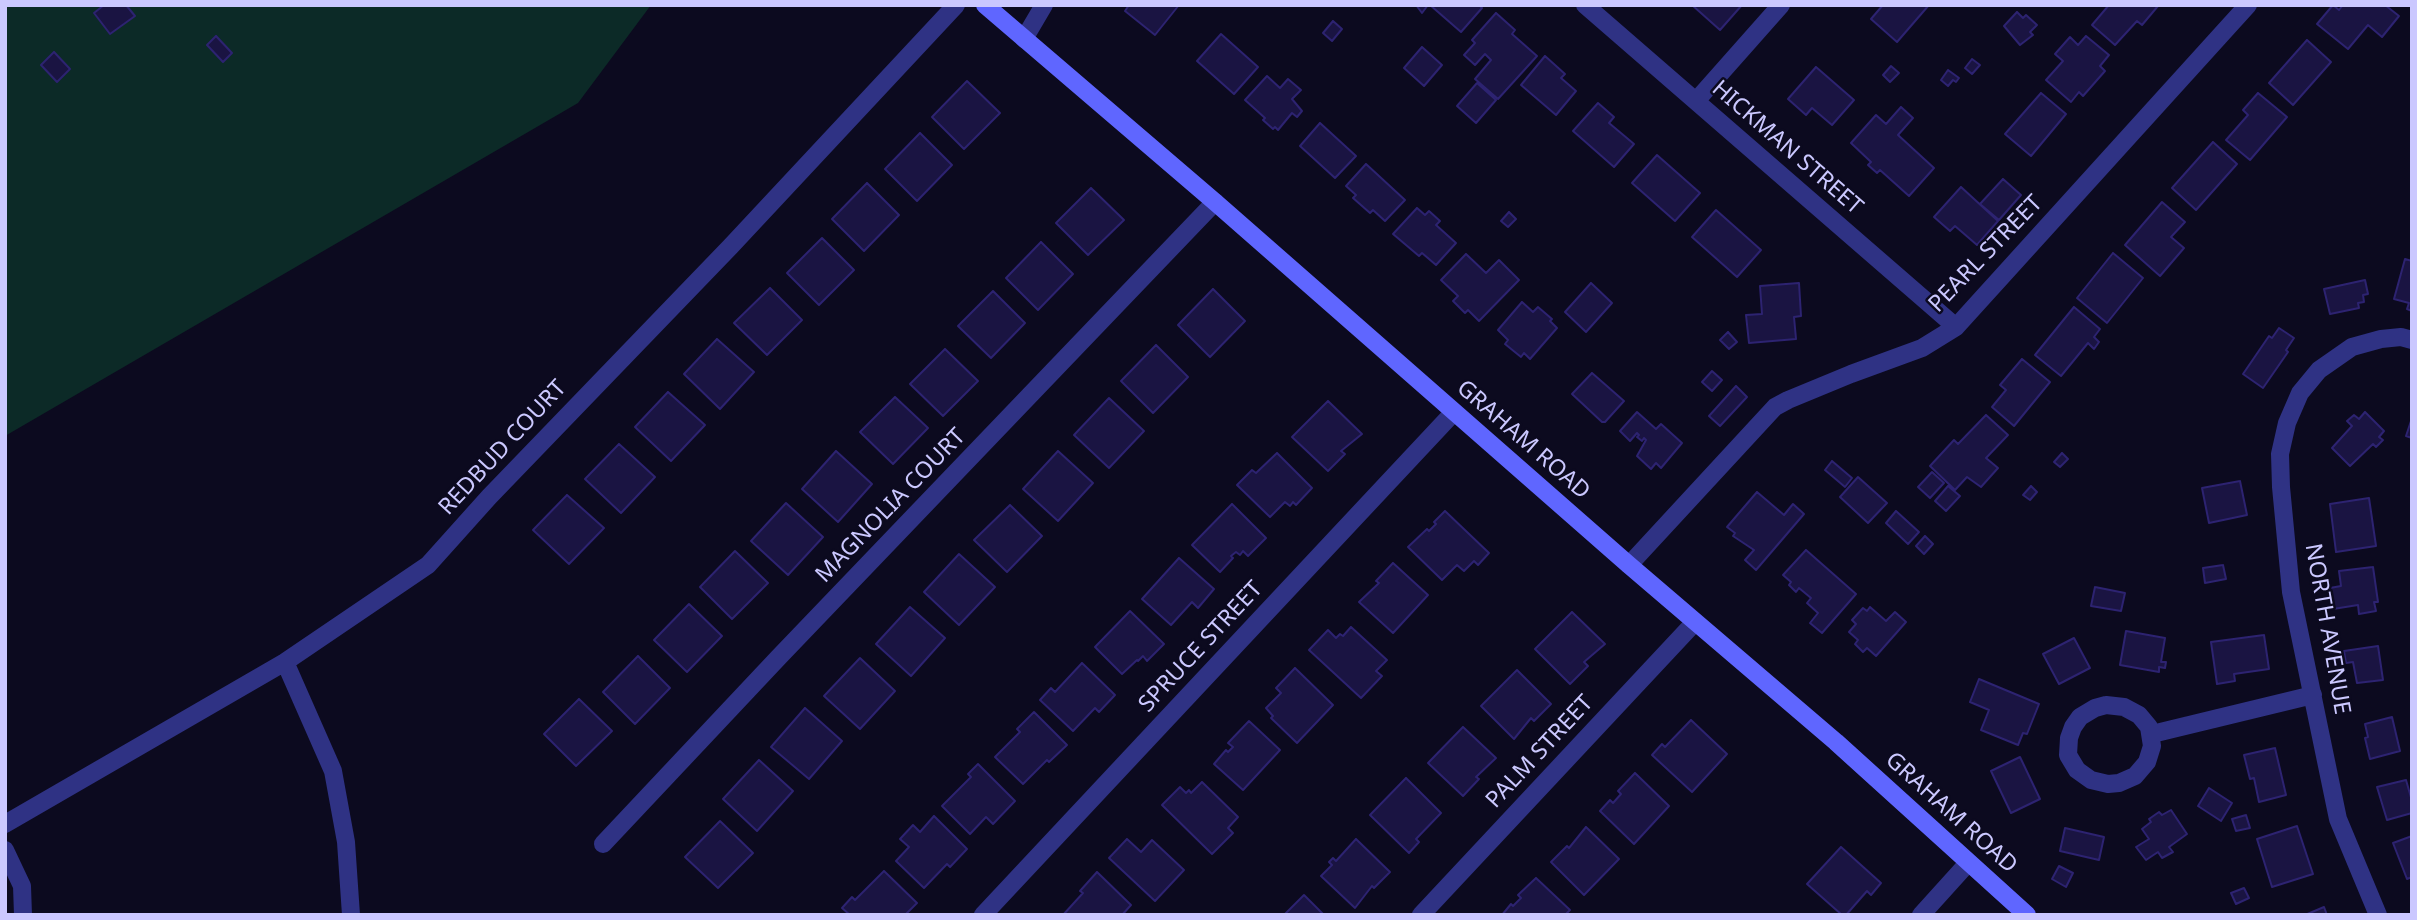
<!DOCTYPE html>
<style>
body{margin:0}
#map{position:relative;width:2417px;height:920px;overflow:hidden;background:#0c0a1f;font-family:"Noto Sans",sans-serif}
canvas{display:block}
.frame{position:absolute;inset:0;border:7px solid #cbc8ff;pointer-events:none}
</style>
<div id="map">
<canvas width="2417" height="920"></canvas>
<div class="frame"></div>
</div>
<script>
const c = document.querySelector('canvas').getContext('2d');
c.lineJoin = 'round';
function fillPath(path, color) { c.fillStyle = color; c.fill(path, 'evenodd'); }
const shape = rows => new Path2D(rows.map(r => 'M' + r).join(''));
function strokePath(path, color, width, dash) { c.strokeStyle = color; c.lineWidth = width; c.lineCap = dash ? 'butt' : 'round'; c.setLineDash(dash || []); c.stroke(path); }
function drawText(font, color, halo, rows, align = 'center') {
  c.font = font + ' "Noto Sans",sans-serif'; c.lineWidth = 5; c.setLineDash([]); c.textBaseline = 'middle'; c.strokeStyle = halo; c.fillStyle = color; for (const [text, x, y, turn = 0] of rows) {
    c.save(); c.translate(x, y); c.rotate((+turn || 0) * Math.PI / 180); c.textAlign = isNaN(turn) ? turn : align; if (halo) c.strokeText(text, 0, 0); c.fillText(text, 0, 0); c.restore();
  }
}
fillPath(shape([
 [5,5,651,5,578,103,5,436]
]), '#0c2a27');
const building = shape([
 [104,5,126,5,135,16,110,34,94,13,104,5],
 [1129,5,1179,5,1155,35,1125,11,1129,5],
 [1416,5,1428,5,1422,13,1416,5],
 [1430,5,1479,5,1482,8,1461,32,1430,5],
 [1692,5,1742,5,1720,30,1692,5],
 [1883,5,1929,5,1897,42,1871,19,1883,5],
 [2109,5,2157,5,2158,6,2142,25,2137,21,2115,45,2092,25,2109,5],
 [2333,5,2339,10,2343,5,2385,5,2399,16,2382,37,2368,25,2348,49,2317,24,2333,5],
 [2017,12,2023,18,2026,15,2037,25,2030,32,2033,35,2020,45,2004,26,2017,12],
 [1496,13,1515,30,1512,34,1537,56,1498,99,1475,79,1491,60,1485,54,1475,65,1464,55,1475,43,1472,40,1496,13],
 [1333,21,1342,29,1332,41,1323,33,1333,21],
 [1221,34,1258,67,1234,94,1197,61,1221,34],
 [216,36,232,53,223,62,207,45,216,36],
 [2086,36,2109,55,2100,66,2105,71,2083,96,2079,92,2071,102,2046,80,2063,61,2055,54,2070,37,2078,45,2086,36],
 [2307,40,2331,62,2293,105,2269,83,2307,40],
 [1422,47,1442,65,1424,86,1404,68,1422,47],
 [54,52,70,69,57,82,41,65,54,52],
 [1545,56,1565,74,1561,78,1576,91,1556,115,1521,85,1545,56],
 [1972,59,1980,65,1972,74,1965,68,1972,59],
 [1891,66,1899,73,1890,82,1883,75,1891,66],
 [1816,67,1854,100,1832,125,1812,108,1806,115,1788,99,1816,67],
 [1948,70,1959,78,1956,82,1953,80,1948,86,1941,80,1948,70],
 [1267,76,1280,88,1288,79,1301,90,1292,99,1302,111,1297,117,1292,113,1278,130,1275,127,1273,129,1263,120,1265,118,1245,100,1267,76],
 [967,81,1000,113,964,149,932,117,967,81],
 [1477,83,1496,100,1476,123,1457,106,1477,83],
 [2041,93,2066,114,2031,156,2005,134,2041,93],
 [2258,93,2287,117,2250,160,2226,140,2248,115,2243,110,2258,93],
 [1598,103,1614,117,1609,123,1634,144,1614,167,1573,131,1598,103],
 [1901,107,1913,118,1898,135,1934,168,1909,196,1880,170,1877,173,1868,165,1871,162,1851,143,1876,115,1886,124,1901,107],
 [1320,123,1356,156,1335,178,1300,146,1320,123],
 [920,133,952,165,917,201,885,169,920,133],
 [2213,142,2237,164,2196,210,2172,188,2213,142],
 [1657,155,1700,193,1675,221,1632,183,1657,155],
 [1366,164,1405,200,1385,221,1373,210,1370,213,1353,198,1356,195,1346,186,1366,164],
 [2003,179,2021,195,1999,220,1980,204,2003,179],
 [867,183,899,215,864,251,832,219,867,183],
 [1961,187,1998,221,1977,245,1955,226,1950,231,1934,217,1961,187],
 [1091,188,1124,220,1088,255,1056,223,1091,188],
 [2162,202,2185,222,2171,237,2184,248,2160,276,2125,245,2162,202],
 [1417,208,1425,215,1429,211,1440,221,1436,225,1456,243,1436,265,1422,253,1419,256,1393,234,1417,208],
 [1716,210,1761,250,1737,277,1692,237,1716,210],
 [1509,212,1516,219,1508,227,1501,221,1509,212],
 [822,238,854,270,819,305,787,273,822,238],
 [1041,242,1073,274,1038,310,1006,278,1041,242],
 [2113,253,2143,278,2107,323,2077,298,2113,253],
 [1466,254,1486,273,1499,260,1519,280,1479,321,1468,310,1465,313,1453,301,1458,296,1441,280,1466,254],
 [2405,259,2412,261,2412,311,2407,309,2409,303,2394,299,2405,259],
 [2365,280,2368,294,2363,295,2364,302,2358,303,2359,308,2330,314,2324,289,2365,280],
 [1591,283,1612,303,1586,332,1565,312,1591,283],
 [1799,283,1801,316,1794,317,1796,339,1749,343,1746,315,1762,314,1760,286,1799,283],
 [770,288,802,320,767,355,734,323,770,288],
 [1213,289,1245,321,1210,357,1178,325,1213,289],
 [993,291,1025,323,991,358,958,326,993,291],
 [1522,302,1533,312,1538,307,1552,319,1550,321,1557,328,1530,359,1524,353,1521,357,1505,344,1508,340,1498,330,1522,302],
 [2074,307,2100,329,2094,337,2099,342,2094,349,2088,343,2061,376,2035,355,2074,307],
 [2279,328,2294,338,2286,350,2288,352,2263,388,2243,374,2269,336,2272,338,2279,328],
 [1728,332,1737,342,1729,349,1720,340,1728,332],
 [717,339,754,372,720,409,684,374,717,339],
 [1156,345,1188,377,1153,413,1121,381,1156,345],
 [945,349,978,381,943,416,910,384,945,349],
 [2022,359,2050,382,2014,426,1992,407,2006,390,2000,385,2022,359],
 [1712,371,1722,380,1712,391,1702,382,1712,371],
 [1592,373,1624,401,1605,422,1602,422,1572,394,1592,373],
 [1736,386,1747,397,1720,426,1709,416,1736,386],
 [668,392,705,425,671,461,635,427,668,392],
 [895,397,928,428,893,464,860,432,895,397],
 [1109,398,1144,431,1109,468,1074,435,1109,398],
 [1328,401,1362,434,1341,451,1345,454,1328,471,1292,437,1328,401],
 [1637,412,1656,429,1661,424,1682,443,1661,468,1656,463,1651,469,1637,456,1646,440,1644,438,1642,441,1637,437,1639,435,1637,433,1630,441,1620,431,1637,412],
 [2365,412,2384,431,2379,437,2383,440,2376,447,2373,444,2350,466,2332,448,2352,426,2347,421,2354,415,2359,419,2365,412],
 [1986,415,2008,435,1986,458,1998,468,1981,487,1967,477,1955,490,1930,466,1954,440,1958,444,1986,415],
 [2412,418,2412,438,2406,436,2412,418],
 [619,444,655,477,621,513,585,479,619,444],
 [836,451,872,484,838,522,802,489,836,451],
 [1058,451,1093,483,1058,521,1023,489,1058,451],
 [1277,453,1312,488,1296,505,1293,502,1290,506,1285,502,1270,517,1237,485,1252,470,1256,473,1277,453],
 [2062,453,2068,459,2060,467,2054,462,2062,453],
 [1832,461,1852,478,1845,487,1825,470,1832,461],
 [1932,472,1944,483,1930,498,1918,487,1932,472],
 [1858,477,1887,503,1868,523,1840,497,1858,477],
 [2240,481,2247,515,2209,523,2202,488,2240,481],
 [1948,486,1960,496,1946,511,1935,501,1948,486],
 [2031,486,2037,492,2030,500,2023,495,2031,486],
 [1757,492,1784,515,1793,504,1804,514,1756,570,1745,560,1754,550,1733,536,1735,533,1727,527,1757,492],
 [567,495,604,528,569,564,533,530,567,495],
 [2369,498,2376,546,2336,552,2330,504,2369,498],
 [786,503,823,537,788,575,751,541,786,503],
 [1232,504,1266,538,1248,556,1243,551,1240,555,1236,552,1231,556,1233,558,1220,572,1192,545,1232,504],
 [1010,505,1042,536,1007,572,974,540,1010,505],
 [1445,511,1489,553,1478,565,1474,561,1464,571,1457,565,1442,580,1408,547,1427,529,1429,531,1436,524,1434,522,1445,511],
 [1896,511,1919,532,1908,544,1886,523,1896,511],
 [1925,536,1933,544,1924,554,1916,546,1925,536],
 [1806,550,1856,594,1822,633,1810,623,1818,613,1807,603,1811,598,1799,588,1796,592,1789,585,1791,582,1783,575,1806,550],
 [735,551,768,583,732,619,700,587,735,551],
 [959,554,995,587,959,625,924,592,959,554],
 [1179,558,1214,589,1198,608,1192,602,1171,625,1142,599,1179,558],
 [1393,563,1428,595,1393,633,1359,602,1379,583,1376,581,1393,563],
 [2223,565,2226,579,2205,583,2203,568,2223,565],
 [2373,567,2378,602,2374,602,2376,611,2359,614,2358,605,2333,609,2330,588,2341,586,2339,571,2373,567],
 [2095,587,2125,593,2121,611,2091,606,2095,587],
 [689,604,722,636,687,672,654,640,689,604],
 [910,607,945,638,911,676,876,644,910,607],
 [1870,607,1886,621,1895,612,1906,622,1876,656,1867,648,1863,652,1855,644,1858,640,1849,632,1856,624,1852,620,1863,608,1867,611,1870,607],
 [1130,611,1164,644,1147,661,1143,656,1138,661,1137,660,1122,674,1095,647,1130,611],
 [1572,612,1605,644,1584,662,1588,666,1570,684,1535,649,1572,612],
 [1351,627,1387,660,1376,671,1382,676,1361,698,1309,650,1328,630,1336,638,1340,634,1343,636,1351,627],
 [2126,631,2165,638,2161,662,2166,662,2165,668,2159,667,2159,672,2120,665,2126,631],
 [2264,635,2269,669,2234,674,2235,681,2217,684,2211,642,2264,635],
 [2074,638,2090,668,2059,684,2043,654,2074,638],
 [2378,646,2383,680,2357,683,2353,662,2346,663,2344,651,2378,646],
 [638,656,670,688,635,724,603,692,638,656],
 [860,658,895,691,860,729,824,696,860,658],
 [1082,663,1115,695,1099,712,1095,708,1073,731,1040,700,1051,688,1055,692,1082,663],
 [1295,668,1333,705,1297,743,1271,718,1273,716,1266,708,1281,693,1276,688,1295,668],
 [1517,670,1551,704,1534,721,1531,718,1514,739,1481,706,1517,670],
 [1979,679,2039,704,2027,734,2023,733,2018,745,1981,730,1989,710,1970,702,1979,679],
 [579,699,612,731,576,766,544,734,579,699],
 [805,708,842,741,809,779,771,747,805,708],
 [1034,712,1067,745,1049,762,1047,760,1023,784,995,757,1020,732,1017,729,1034,712],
 [2392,717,2400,751,2370,759,2365,738,2368,737,2365,724,2392,717],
 [1691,720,1727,754,1692,792,1652,755,1662,744,1665,747,1691,720],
 [1249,721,1280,750,1243,790,1214,764,1226,750,1228,752,1233,747,1228,743,1249,721],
 [1463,727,1496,758,1476,777,1479,779,1463,796,1428,763,1463,727],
 [2275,748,2286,795,2259,802,2254,778,2250,779,2244,755,2275,748],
 [2020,757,2040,799,2011,813,1991,771,2020,757],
 [759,760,793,791,757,831,723,799,759,760],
 [978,764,1015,801,993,824,986,817,970,834,942,806,971,777,968,774,978,764],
 [1635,773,1669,806,1634,844,1600,811,1610,800,1613,803,1621,794,1618,791,1635,773],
 [1406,778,1441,813,1416,839,1419,842,1409,853,1370,815,1406,778],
 [2406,780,2412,801,2412,813,2387,820,2377,787,2406,780],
 [1202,782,1238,817,1228,828,1233,833,1212,854,1162,805,1180,787,1186,793,1189,790,1191,793,1202,782],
 [2209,788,2232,803,2221,821,2198,806,2209,788],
 [2171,810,2187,834,2169,847,2173,852,2162,858,2158,852,2146,860,2136,847,2149,839,2142,829,2151,822,2149,819,2159,812,2162,815,2171,810],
 [2246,815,2250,828,2236,831,2232,819,2246,815],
 [934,816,967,849,950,867,947,864,924,888,896,861,909,847,900,839,913,825,920,832,934,816],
 [720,821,753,853,718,888,685,857,720,821],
 [2297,826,2313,874,2272,887,2257,839,2297,826],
 [1586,827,1619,859,1584,895,1551,862,1567,846,1569,848,1586,827],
 [2065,828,2104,837,2099,860,2060,851,2065,828],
 [2412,836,2412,877,2407,879,2393,843,2412,836],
 [1127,839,1141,852,1152,840,1184,870,1155,901,1109,858,1127,839],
 [1356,839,1390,872,1374,888,1372,886,1355,908,1321,876,1332,865,1329,862,1333,858,1336,861,1356,839],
 [1841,847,1881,883,1871,895,1867,891,1846,915,1842,915,1807,884,1841,847],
 [2059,866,2073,873,2066,887,2052,879,2059,866],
 [884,871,917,903,905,915,850,915,842,908,852,897,855,900,884,871],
 [1097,872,1131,905,1122,915,1063,915,1083,893,1080,891,1097,872],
 [1536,878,1570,910,1565,915,1502,915,1511,904,1513,906,1521,898,1518,895,1536,878],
 [2244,888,2249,898,2236,904,2231,893,2244,888],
 [1304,895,1324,915,1284,915,1304,895],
 [2324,907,2327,915,2305,915,2324,907]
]);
fillPath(building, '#1a1442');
strokePath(building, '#2d2371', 2);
strokePath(shape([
 [1585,5,1956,327],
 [1024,39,1044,5],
 [1696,101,1781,5],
 [1629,565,1775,407,1788,400,1851,374,1922,348,1956,327,2248,5],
 [285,662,333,771,346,842,351,915],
 [2106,705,2124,707,2139,715,2149,727,2152,746,2147,762,2135,776,2119,783,2108,784,2091,780,2077,770,2068,755,2069,738,2073,727,2080,717,2095,708,2106,705],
 [2152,734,2313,695],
 [5,824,285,662,428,565,489,497,731,246,956,5],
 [603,844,778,658,1215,202],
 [5,850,22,886,23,915],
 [983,915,1454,412],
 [1421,915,1695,622],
 [1921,915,1968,863],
 [2378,915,2338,819,2291,592,2281,487,2280,454,2287,423,2300,393,2319,370,2352,347,2381,339,2401,337,2412,340]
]), '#2f3284', 18);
strokePath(shape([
 [985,5,1215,202,1629,565,1836,742,2027,915]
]), '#5f66ff', 18);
drawText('23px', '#cbc8ff', '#0c0a1f', [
 ["HICKMAN STREET",1787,148,41],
 ["PEARL STREET",1986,254,-46],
 ["GRAHAM ROAD",1523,440,41],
 ["REDBUD COURT",503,448,-47],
 ["MAGNOLIA COURT",891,506,-46],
 ["NORTH AVENUE",2327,629,80],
 ["SPRUCE STREET",1201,647,-47],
 ["PALM STREET",1540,752,-47],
 ["GRAHAM ROAD",1951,813,42]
]);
</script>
